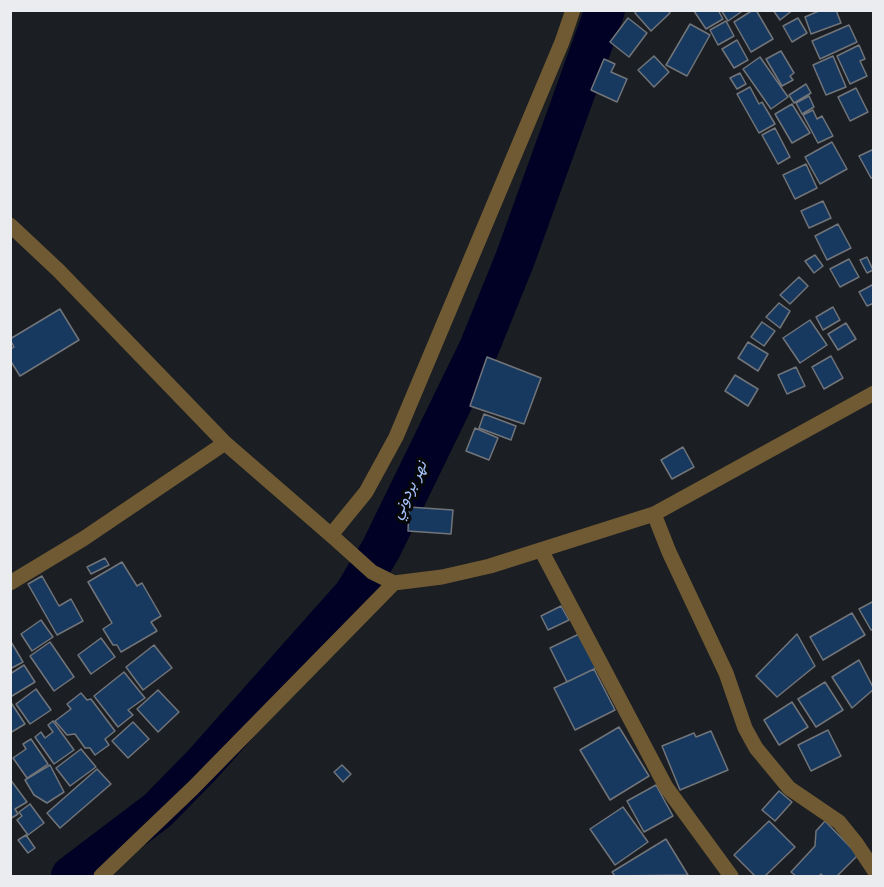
<!DOCTYPE html>
<meta charset="utf-8">
<style>
body{margin:0}
#map{position:relative;width:884px;height:887px;overflow:hidden;background:#1b1e22;font-family:Mulish,sans-serif}
canvas{display:block}
.frame{position:absolute;inset:0;border:12px solid #eaecef;pointer-events:none}
</style>
<div id="map">
<canvas width="884" height="887"></canvas>
<div class="frame"></div>
</div>
<script>
const c = document.querySelector('canvas').getContext('2d');
c.lineJoin = 'round';
const shape = rows => new Path2D(rows.map(r => 'M' + r).join(''));
function strokePath(path, color, width, dash) { c.strokeStyle = color; c.lineWidth = width; c.lineCap = dash ? 'butt' : 'round'; c.setLineDash(dash || []); c.stroke(path); }
function fillPath(path, color) { c.fillStyle = color; c.fill(path, 'evenodd'); }
function drawText(font, color, halo, rows, align = 'center') {
  c.font = font + ' Mulish,Vazirmatn,sans-serif'; c.lineWidth = 6; c.setLineDash([]); c.textBaseline = 'middle'; c.strokeStyle = halo; c.fillStyle = color; for (const [text, x, y, turn = 0] of rows) {
    c.save(); c.translate(x, y); c.rotate((+turn || 0) * Math.PI / 180); c.textAlign = isNaN(turn) ? turn : align; if (halo) c.strokeText(text, 0, 0); c.fillText(text, 0, 0); c.restore();
  }
}
strokePath(shape([
 [71,876,158,810,202,765,354,594,381,549,479,348,515,259,605,10]
]), '#000124', 40);
const building = shape([
 [637,10,668,10,670,13,651,31,635,13,637,10],
 [718,10,723,19,706,29,694,11,718,10],
 [721,10,744,10,728,21,721,10],
 [753,10,756,10,773,39,751,52,734,22,753,10],
 [773,10,793,10,780,20,773,10],
 [821,10,836,10,841,23,811,34,805,17,821,10],
 [628,18,647,33,629,57,610,42,628,18],
 [798,18,807,33,792,42,783,26,798,18],
 [726,21,734,36,718,45,710,30,726,21],
 [690,24,710,35,687,76,666,65,690,24],
 [849,25,857,42,820,59,812,41,849,25],
 [737,40,748,60,734,68,722,49,737,40],
 [859,45,865,59,860,61,867,76,850,84,837,56,859,45],
 [781,51,794,73,790,76,793,80,782,86,766,59,781,51],
 [654,56,669,72,654,87,638,70,654,56],
 [833,56,846,87,826,95,813,65,833,56],
 [760,57,788,97,771,109,743,69,760,57],
 [604,59,615,64,611,72,627,79,617,102,591,90,604,59],
 [740,73,746,84,737,89,730,78,740,73],
 [806,84,811,93,794,103,789,95,806,84],
 [750,87,759,104,762,102,775,124,759,133,737,94,750,87],
 [856,88,868,112,850,121,838,97,856,88],
 [809,96,814,107,802,114,796,103,809,96],
 [792,104,810,133,792,143,775,114,792,104],
 [813,110,817,119,822,116,833,136,818,143,803,115,813,110],
 [775,128,790,157,778,164,762,135,775,128],
 [832,142,847,169,820,184,805,157,832,142],
 [874,149,874,177,871,178,859,156,874,149],
 [806,164,817,188,795,199,783,175,806,164],
 [823,201,831,218,809,228,801,211,823,201],
 [838,224,851,248,827,260,815,236,838,224],
 [815,255,823,266,814,273,805,261,815,255],
 [867,257,873,270,867,273,860,260,867,257],
 [849,259,859,277,840,287,830,269,849,259],
 [799,277,808,286,790,304,780,295,799,277],
 [874,284,874,303,867,306,859,292,874,284],
 [779,303,790,311,780,328,766,317,779,303],
 [833,307,840,320,823,330,816,317,833,307],
 [60,309,79,340,20,376,10,360,10,349,14,347,10,339,60,309],
 [810,320,827,345,800,363,783,338,810,320],
 [762,322,775,331,764,346,751,337,762,322],
 [846,323,856,339,838,350,828,334,846,323],
 [748,342,768,354,758,371,738,358,748,342],
 [831,356,843,378,824,389,812,367,831,356],
 [487,357,541,378,524,424,470,406,487,357],
 [796,367,805,386,787,394,778,375,796,367],
 [735,375,758,389,748,406,725,391,735,375],
 [484,414,516,426,511,440,479,428,484,414],
 [475,428,498,438,489,460,466,451,475,428],
 [683,447,694,467,672,479,661,460,683,447],
 [409,507,453,510,451,534,408,531,409,507],
 [105,558,109,565,91,574,87,567,105,558],
 [122,562,137,586,142,583,161,616,151,622,157,631,121,652,117,645,113,645,103,629,112,623,88,582,122,562],
 [42,576,59,606,71,599,83,621,57,635,28,584,42,576],
 [874,601,874,629,871,630,859,609,874,601],
 [561,606,569,620,548,630,541,616,561,606],
 [852,613,865,635,823,660,810,637,852,613],
 [41,620,53,637,32,651,21,634,41,620],
 [579,634,596,668,567,682,550,648,579,634],
 [797,634,815,666,777,697,756,676,797,634],
 [101,638,115,657,91,674,78,655,101,638],
 [10,640,23,662,10,669,10,640],
 [50,642,74,677,54,691,30,656,50,642],
 [154,645,172,668,143,690,126,667,154,645],
 [859,660,874,689,852,708,832,677,859,660],
 [24,665,35,682,12,696,10,693,10,674,24,665],
 [594,669,615,710,575,730,554,688,594,669],
 [124,672,145,698,128,710,133,715,118,727,94,696,124,672],
 [825,682,843,710,816,727,798,699,825,682],
 [36,689,51,710,30,724,16,704,36,689],
 [158,690,179,712,158,732,137,709,158,690],
 [81,693,87,700,91,699,115,731,105,739,109,745,95,755,90,748,85,748,75,734,67,735,55,721,71,709,67,704,81,693],
 [10,701,25,724,10,733,10,701],
 [792,702,808,727,779,745,764,720,792,702],
 [53,721,74,750,54,764,35,737,41,732,45,738,53,732,48,725,53,721],
 [133,722,149,739,128,758,112,741,133,722],
 [619,727,649,776,610,800,580,750,619,727],
 [828,730,841,756,811,771,798,745,828,730],
 [711,731,728,770,680,790,662,746,694,733,696,737,711,731],
 [31,739,48,764,27,778,13,758,26,749,23,744,31,739],
 [81,749,96,767,70,786,56,768,81,749],
 [50,765,64,792,47,803,34,795,25,780,50,765],
 [342,765,351,774,343,782,334,772,342,765],
 [97,769,111,784,60,828,47,813,97,769],
 [10,779,27,802,15,809,18,814,10,819,10,779],
 [656,785,673,816,644,832,627,801,656,785],
 [779,791,792,802,775,821,762,810,779,791],
 [30,804,44,823,28,835,17,820,22,816,19,812,30,804],
 [623,807,648,842,615,865,590,829,623,807],
 [769,821,795,847,765,876,755,876,734,855,769,821],
 [825,821,858,855,837,876,823,876,821,874,819,876,796,876,791,872,815,846,816,831,825,821],
 [26,835,35,848,28,853,18,840,26,835],
 [666,839,688,875,615,876,612,872,666,839]
]);
fillPath(building, '#18395f');
strokePath(building, '#71757a', 1.5);
strokePath(shape([
 [654,514,669,552,726,673,745,728,756,748,789,788,839,822,856,843,874,870],
 [331,535,372,572,394,583,442,577,490,566,654,514,874,393],
 [541,550,666,787,731,876],
 [101,876,193,788,394,583]
]), '#6f5a33', 15);
strokePath(shape([
 [10,225,59,271,225,443,331,535,366,492,396,437,562,42,573,10],
 [10,583,83,539,225,443]
]), '#6f5a33', 15);
drawText('italic 16px', '#a6c2fa', '#07080a', [
 ["نهر بردوني",409,490,-64]
]);
</script>
